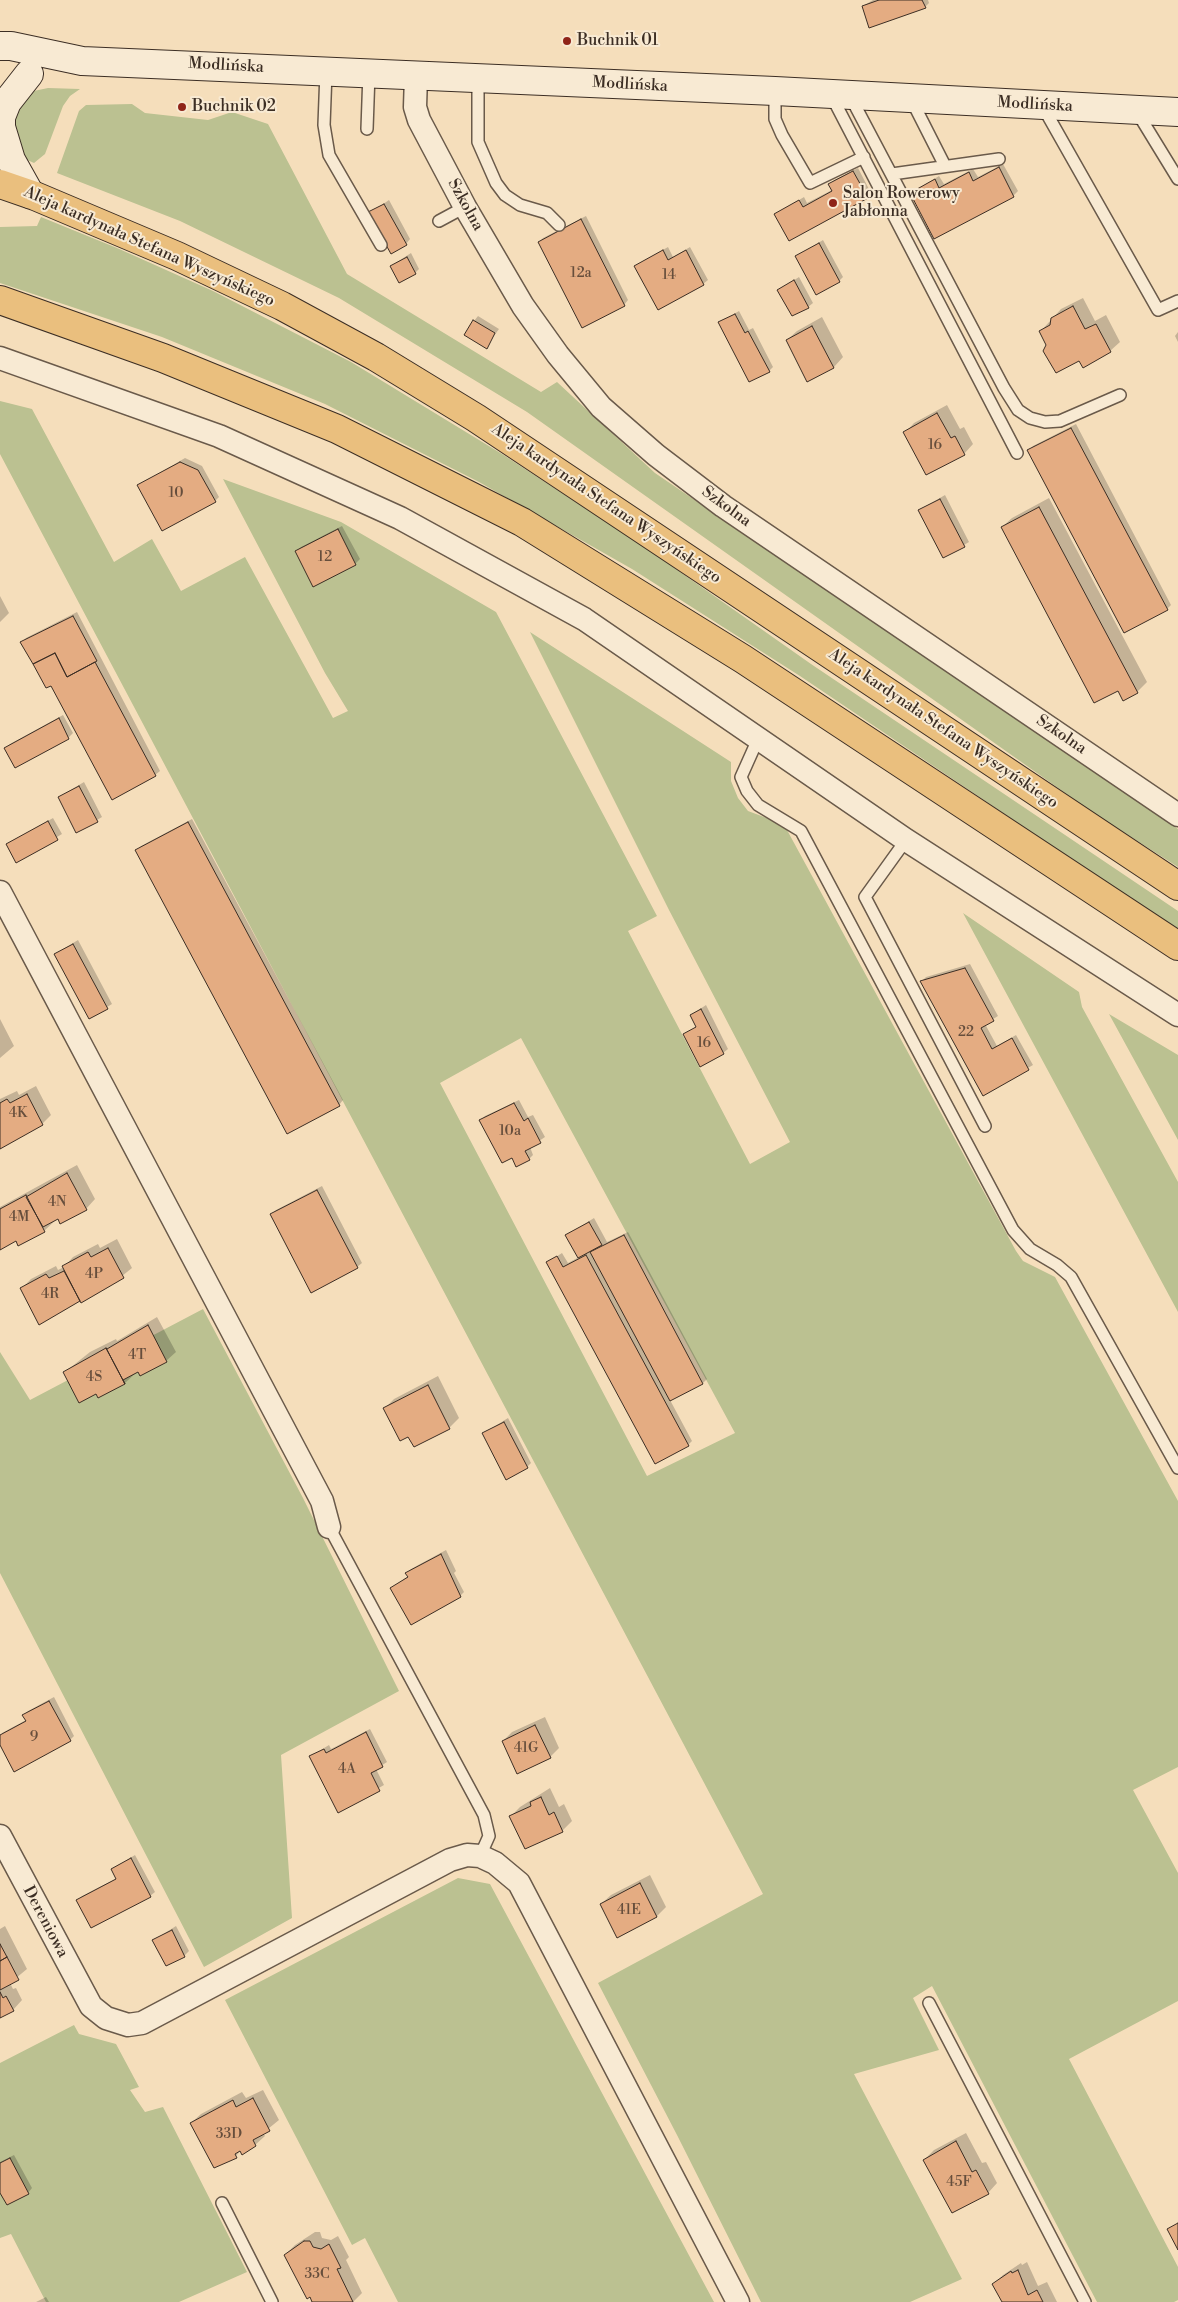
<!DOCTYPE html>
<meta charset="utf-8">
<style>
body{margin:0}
canvas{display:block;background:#f5debb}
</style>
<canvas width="1178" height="2302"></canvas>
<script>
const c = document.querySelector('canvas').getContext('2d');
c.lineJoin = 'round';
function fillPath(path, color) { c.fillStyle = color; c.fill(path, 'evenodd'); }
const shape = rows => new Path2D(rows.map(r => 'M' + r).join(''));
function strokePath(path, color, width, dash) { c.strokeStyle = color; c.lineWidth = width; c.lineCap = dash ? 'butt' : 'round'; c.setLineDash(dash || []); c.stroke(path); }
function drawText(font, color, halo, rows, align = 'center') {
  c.font = font + ' "Libre Bodoni",serif'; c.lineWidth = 4; c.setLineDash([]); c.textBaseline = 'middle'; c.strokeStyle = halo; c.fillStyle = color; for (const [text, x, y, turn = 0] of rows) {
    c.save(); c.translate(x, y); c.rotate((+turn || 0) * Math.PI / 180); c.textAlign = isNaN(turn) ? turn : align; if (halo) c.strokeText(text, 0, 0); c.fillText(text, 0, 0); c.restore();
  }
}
fillPath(shape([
 [48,88,80,89,70,96,63,106,45,154,34,163,23,158,11,117,29,92],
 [132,104,145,113,208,120,232,112,268,124,347,274,541,392,557,382,655,473,1178,829,1178,867,1092,812,527,412,339,298,180,221,57,173,79,111,86,105],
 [41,217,117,248,213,291,351,362,502,454,646,548,811,664,1178,911,1178,931,800,676,632,569,479,482,325,404,162,337,0,283,0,227,37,226],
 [0,401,32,409,114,562,152,539,181,591,245,557,333,718,348,711,325,673,223,479,341,522,496,612,657,916,628,931,750,1164,790,1142,669,910,530,632,731,762,731,781,738,798,748,811,772,820,787,830,1016,1251,1023,1261,1055,1277,1178,1501,1178,1767,1133,1790,1178,1873,1178,2001,1069,2059,1178,2267,1178,2300,1174,2302,1097,2302,932,1986,913,1998,939,2050,854,2074,962,2279,910,2302,761,2302,677,2135,598,1983,763,1894,0,454],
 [521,1038,735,1433,647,1476,440,1083],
 [963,913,1079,992,1082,1007,1178,1182,1178,1312],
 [1109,1014,1178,1055,1178,1140],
 [203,1309,303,1498,399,1691,281,1755,292,1918,204,1967,0,1573,0,1352,30,1400],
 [458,1878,490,1884,714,2302,398,2302,365,2238,352,2245,225,2000],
 [74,2025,79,2034,116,2044,139,2087,130,2090,145,2112,163,2107,247,2272,179,2302,46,2302,11,2234,0,2238,0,2063]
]), '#bbc191');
fillPath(shape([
 [873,0,928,0,929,3,925,7,863,6],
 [1003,164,1018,191,1013,196,911,193,939,176,944,184,973,169,978,177],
 [858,168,871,193,867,197,776,214,804,197,807,203,832,190,830,185,834,180],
 [389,200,410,239,406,244,370,213],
 [586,216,628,300,624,305,539,242,543,238],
 [823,240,843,277,839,281,797,256],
 [668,247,673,257,690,247,708,280,703,284,635,266],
 [411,253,419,269,415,273,391,266],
 [799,277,813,303,808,307,779,290],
 [1083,298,1095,321,1106,315,1120,342,1110,351,1080,359,1047,345,1040,332,1061,309],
 [739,311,749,330,753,328,773,367,769,371,720,322],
 [478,316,499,329,486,347,474,321],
 [822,317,843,357,834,367,808,380,787,340,797,331],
 [1178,332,1178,342,1175,336],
 [947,405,960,429,964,427,973,444,964,454,905,433,914,423],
 [1076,424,1171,605,1167,609,1029,451,1033,446],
 [185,458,202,466,219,497,215,501,139,485],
 [945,495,969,542,944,557,919,510],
 [1049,498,1147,682,1137,692,1002,527,1012,518],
 [342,526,360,559,355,564,314,585,296,552,301,547],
 [0,596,9,613,0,622],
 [77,612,160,771,155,775,51,684,22,643,26,638],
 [63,715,73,733,68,738,6,748,10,744],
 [84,782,102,817,77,832,59,797],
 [53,818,62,834,17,861,8,844],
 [192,819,343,1100,339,1105,137,851,141,846],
 [78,940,112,1004,89,1018,55,954],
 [970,964,998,1016,985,1024,997,1046,1016,1035,1033,1065,983,1094,922,981,926,977],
 [706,1005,728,1049,723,1053,685,1034,697,1026,691,1015],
 [0,1019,14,1046,0,1058],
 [36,1086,51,1115,42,1124,0,1147,0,1099,17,1091,19,1095],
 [519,1100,528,1117,533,1115,545,1137,530,1147,533,1155,529,1159,512,1157,481,1120,485,1116],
 [77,1165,95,1199,86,1209,58,1218,44,1231,16,1240,0,1248,0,1207],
 [322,1186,362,1263,357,1267,271,1215,276,1210],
 [594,1218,607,1242,628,1232,707,1379,703,1383,670,1400,692,1441,688,1445,548,1262,562,1253,568,1263,579,1257,567,1235],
 [117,1239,132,1268,107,1288,81,1301,80,1299,39,1323,21,1289,31,1279,56,1266,58,1270,64,1267,73,1257,98,1244,100,1248],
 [157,1317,176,1352,166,1361,139,1370,125,1383,99,1396,97,1392,65,1372,90,1352,116,1339,117,1341],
 [438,1376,459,1418,449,1428,414,1446,409,1435,385,1408,394,1399],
 [508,1418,531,1463,527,1467,484,1433],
 [446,1550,456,1571,454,1573,464,1592,460,1596,392,1588,408,1576,407,1573,411,1569],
 [54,1697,74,1736,70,1740,0,1743,2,1733,26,1720,24,1715,28,1711],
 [545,1717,559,1748,550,1757,503,1741,512,1732],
 [370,1729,387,1762,376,1769,384,1785,339,1811,311,1756,329,1745,331,1749],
 [550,1788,559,1807,564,1804,572,1821,562,1831,511,1816,520,1807],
 [135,1855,155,1892,150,1896,77,1901,82,1896,117,1878,112,1869],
 [650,1875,666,1907,657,1916,618,1936,601,1904,611,1895],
 [5,1926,27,1969,10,1983,13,1989,16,1988,22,2000,13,2010,0,2016,0,1929],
 [176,1926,189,1951,184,1956,154,1940],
 [263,2090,279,2120,263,2133,265,2136,255,2145,241,2150,236,2156,191,2123,201,2114,242,2092,246,2098],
 [966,2133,982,2163,986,2162,997,2183,988,2193,924,2160,934,2150],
 [14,2155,32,2188,28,2193,0,2190,0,2162],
 [315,2232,320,2232,322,2238,331,2240,338,2236,349,2257,346,2260,362,2293,353,2302,314,2302,285,2255,295,2245],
 [1027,2262,1038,2286,1047,2282,1057,2302,1004,2302,994,2284,1003,2275,1021,2263,1022,2265],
 [46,2297,49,2302,36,2302]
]), '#0003');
const building = shape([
 [879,0,922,0,926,8,869,28,862,6,879,0],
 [999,167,1014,197,934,239,910,193,935,179,939,188,969,172,973,181,999,167],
 [853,171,868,198,789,241,774,214,799,200,803,207,832,191,828,184,853,171],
 [384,204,407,245,391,254,368,212,384,204],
 [581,219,625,306,582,328,538,242,581,219],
 [819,243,840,282,816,295,795,256,819,243],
 [663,250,668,260,686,250,704,285,658,310,634,266,663,250],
 [407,257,416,274,399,283,390,266,407,257],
 [794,280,809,308,792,316,777,290,794,280],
 [1073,306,1085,329,1096,324,1111,352,1083,368,1079,361,1056,373,1043,351,1046,345,1039,331,1050,325,1051,318,1073,306],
 [735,314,745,333,748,331,770,372,749,382,718,322,735,314],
 [473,320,495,333,487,349,464,335,473,320],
 [812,326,834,368,807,382,786,340,812,326],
 [937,413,951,438,955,436,965,455,926,475,903,432,937,413],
 [1071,428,1168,610,1124,633,1027,450,1071,428],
 [180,462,198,470,216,502,162,531,137,485,180,462],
 [940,499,965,547,943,558,918,510,940,499],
 [1039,507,1138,693,1123,701,1118,691,1094,703,1001,527,1039,507],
 [338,529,356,565,313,587,295,551,338,529],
 [73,616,97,661,67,677,55,653,33,664,20,642,73,616],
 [55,653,67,677,95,662,156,776,112,800,51,686,46,688,33,664,55,653],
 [59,718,69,739,15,768,4,748,59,718],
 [79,786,98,822,76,833,58,797,79,786],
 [48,821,58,840,16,863,6,844,48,821],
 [188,822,340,1106,287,1134,135,850,188,822],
 [73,944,108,1009,89,1019,54,954,73,944],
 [965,968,994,1021,981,1028,992,1049,1012,1038,1029,1070,983,1096,920,981,965,968],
 [701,1009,724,1054,700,1067,683,1034,696,1027,690,1015,701,1009],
 [27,1094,43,1125,0,1149,0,1103,7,1099,10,1103,27,1094],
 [514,1103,524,1121,528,1118,541,1143,525,1151,530,1160,516,1167,512,1158,502,1163,479,1120,514,1103],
 [67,1173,87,1210,60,1224,58,1219,43,1227,26,1197,67,1173],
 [317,1190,358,1268,311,1293,270,1214,317,1190],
 [26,1195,45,1232,18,1246,16,1241,0,1250,0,1209,26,1195],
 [589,1222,602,1245,578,1258,565,1235,589,1222],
 [624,1235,703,1384,670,1401,590,1252,624,1235],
 [108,1248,124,1278,81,1303,62,1266,88,1252,91,1257,108,1248],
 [586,1255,689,1446,655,1464,546,1262,557,1256,563,1267,586,1255],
 [64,1271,80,1301,39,1325,20,1288,46,1274,49,1278,64,1271],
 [148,1325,167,1362,140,1376,138,1372,123,1380,125,1384,106,1348,107,1349,148,1325],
 [106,1348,125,1384,98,1398,96,1394,79,1403,63,1372,106,1348],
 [428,1385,450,1429,414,1447,408,1437,400,1441,383,1408,428,1385],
 [504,1422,528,1468,506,1480,482,1433,504,1422],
 [441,1554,461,1597,411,1625,390,1588,408,1577,405,1573,441,1554],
 [49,1701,71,1741,14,1772,0,1745,0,1735,26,1721,22,1715,49,1701],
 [535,1725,551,1758,517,1774,502,1741,535,1725],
 [366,1732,383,1767,371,1773,380,1791,338,1813,309,1756,324,1749,326,1753,366,1732],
 [541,1797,549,1815,554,1812,563,1832,525,1849,509,1816,531,1806,530,1802,541,1797],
 [131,1858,151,1897,91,1928,76,1900,116,1879,111,1869,131,1858],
 [640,1883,657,1917,617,1938,600,1904,640,1883],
 [172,1930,185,1957,166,1966,152,1940,172,1930],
 [0,1944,7,1957,0,1961,0,1944],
 [7,1957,19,1980,0,1990,0,1961,7,1957],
 [0,1992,3,1998,6,1996,14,2011,0,2018,0,1992],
 [253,2098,270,2131,253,2140,256,2146,242,2155,240,2151,235,2154,237,2158,214,2168,190,2123,233,2100,236,2107,253,2098],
 [956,2141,972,2172,976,2170,989,2194,952,2213,923,2160,956,2141],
 [10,2158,29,2194,7,2205,0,2193,0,2163,10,2158],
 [1178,2223,1178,2250,1167,2229,1178,2223],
 [304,2241,310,2241,313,2247,321,2249,329,2244,341,2268,337,2269,353,2302,312,2302,310,2297,307,2299,284,2255,304,2241],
 [1018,2270,1028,2295,1037,2290,1043,2302,1002,2302,992,2284,1011,2271,1012,2273,1018,2270]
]);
fillPath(building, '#e4ac82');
strokePath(building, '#3c2e24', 1);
const service = shape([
 [326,72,324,125,329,155,381,245],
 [478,78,478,142,496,183,505,195,520,205,547,213,559,225],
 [775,91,775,119,782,135,810,183,864,157],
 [831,95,1017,453],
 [850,96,1004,388,1018,410,1030,418,1045,422,1060,421,1120,395],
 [911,99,945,166],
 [1043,107,1158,310,1178,301],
 [1137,112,1178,179],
 [367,129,369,73],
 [892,174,999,159],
 [439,221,465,207],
 [758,739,741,777,747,791,758,805,801,831,1013,1230,1030,1249,1057,1265,1071,1277,1178,1468],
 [906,840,865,897,985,1126],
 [329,1527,484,1815,489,1836,480,1856],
 [929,2003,1085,2302],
 [222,2203,272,2302]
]);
const minor = shape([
 [416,76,415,107,419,120,465,207,523,306,558,355,601,407,656,455,723,506,1178,815],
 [0,358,219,436,400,518,584,619,906,840,1178,1015],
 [0,892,322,1501,329,1527],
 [0,1836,91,2006,106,2018,128,2025,142,2023,450,1860,467,1855,480,1856,495,1863,519,1883,738,2302]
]);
const secondary = shape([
 [0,46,11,46,82,61,775,91,1178,112],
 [29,74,7,102,1,117,1,127,11,160,30,194]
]);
const primary = shape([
 [0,184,35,196,177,256,282,306,376,357,476,418,1178,886],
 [0,300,163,358,337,429,522,522,743,659,1178,946]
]);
strokePath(service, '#6a5a4a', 14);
strokePath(minor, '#6a5a4a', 25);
strokePath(secondary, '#3c2e24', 30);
strokePath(primary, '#3c2e24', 30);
strokePath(service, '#f8ead3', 11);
strokePath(minor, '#f8ead3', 22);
strokePath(secondary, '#f8ead3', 28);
strokePath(primary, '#eabf7e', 28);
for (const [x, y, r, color] of [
 [567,41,5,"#8f2418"],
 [182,107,5,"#8f2418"],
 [833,203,5,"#8f2418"]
]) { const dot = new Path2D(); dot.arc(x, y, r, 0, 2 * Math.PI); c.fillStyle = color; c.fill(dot); strokePath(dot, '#f8ead3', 2); }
drawText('14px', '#664e3c', null, [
 ["12a",581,274],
 ["14",669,276],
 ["16",935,446],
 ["10",176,494],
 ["12",325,558],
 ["22",966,1033],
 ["16",704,1044],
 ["4K",18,1114],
 ["10a",510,1132],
 ["4N",57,1203],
 ["4M",19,1218],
 ["4P",94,1275],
 ["4R",50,1295],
 ["4T",137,1356],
 ["4S",94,1378],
 ["9",34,1738],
 ["41G",526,1749],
 ["4A",347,1770],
 ["41E",629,1911],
 ["33D",229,2135],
 ["45F",959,2183],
 ["33C",317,2275]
]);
drawText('16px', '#3c2e24', '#f8ead3', [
 ["Buchnik 01",577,41],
 ["Buchnik 02",192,107],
 ["Salon Rowerowy",843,194],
 ["Jabłonna",843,212]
], 'left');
drawText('16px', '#3c2e24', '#f8ead3', [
 ["Modlińska",226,66,3],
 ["Modlińska",630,85,3],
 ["Modlińska",1035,105,3],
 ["Szkolna",465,205,61],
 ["Aleja kardynała Stefana Wyszyńskiego",149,247,24],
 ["Aleja kardynała Stefana Wyszyńskiego",606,504,34],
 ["Szkolna",726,507,36],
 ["Aleja kardynała Stefana Wyszyńskiego",943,729,34],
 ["Szkolna",1061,735,34],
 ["Dereniowa",45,1922,62]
]);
</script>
